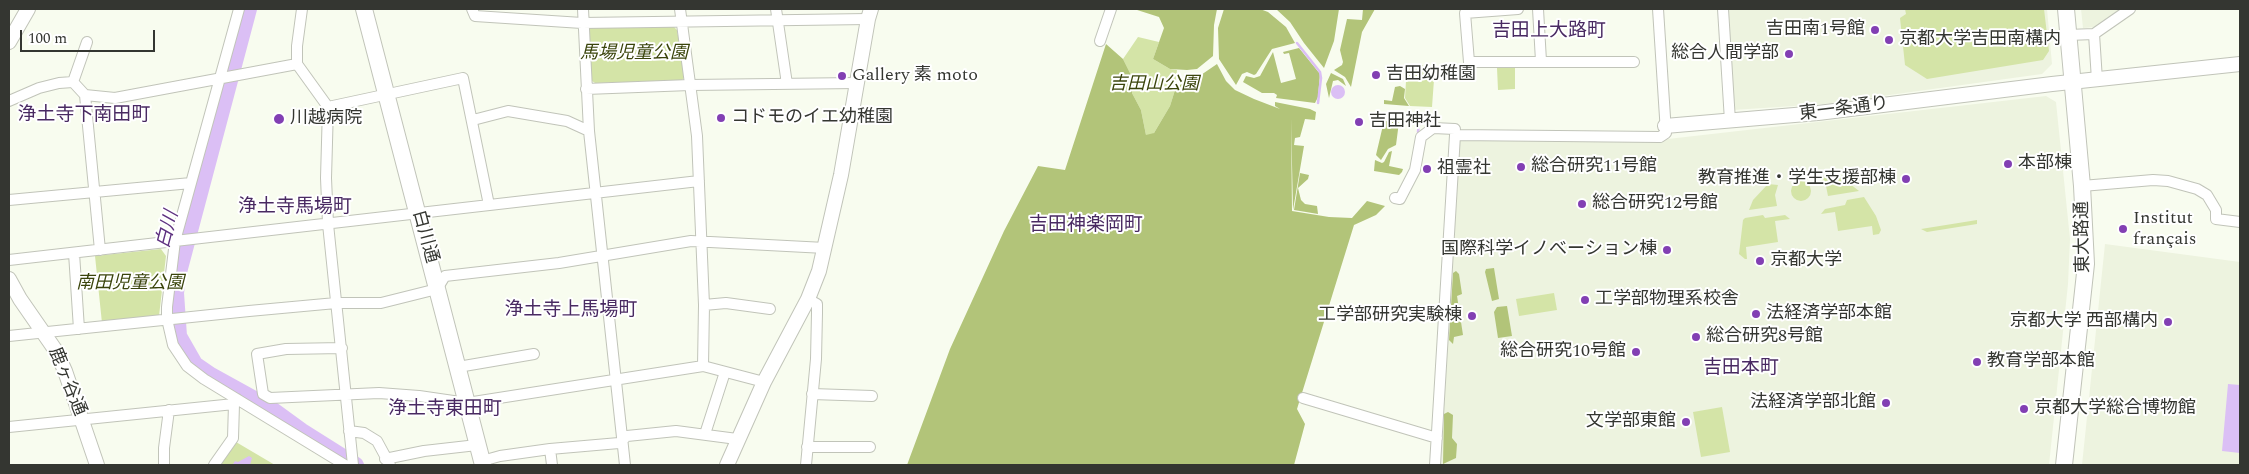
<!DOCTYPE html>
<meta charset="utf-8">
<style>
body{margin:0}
#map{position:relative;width:2249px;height:474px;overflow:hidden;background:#f8fcef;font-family:Spectral,serif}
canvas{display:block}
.frame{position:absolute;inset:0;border:10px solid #343631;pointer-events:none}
.scale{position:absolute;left:20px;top:30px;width:135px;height:22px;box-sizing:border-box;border:2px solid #343631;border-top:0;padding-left:6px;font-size:15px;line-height:18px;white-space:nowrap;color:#343631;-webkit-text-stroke:4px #fff;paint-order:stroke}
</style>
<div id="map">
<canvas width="2249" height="474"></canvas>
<div class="frame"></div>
<div class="scale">100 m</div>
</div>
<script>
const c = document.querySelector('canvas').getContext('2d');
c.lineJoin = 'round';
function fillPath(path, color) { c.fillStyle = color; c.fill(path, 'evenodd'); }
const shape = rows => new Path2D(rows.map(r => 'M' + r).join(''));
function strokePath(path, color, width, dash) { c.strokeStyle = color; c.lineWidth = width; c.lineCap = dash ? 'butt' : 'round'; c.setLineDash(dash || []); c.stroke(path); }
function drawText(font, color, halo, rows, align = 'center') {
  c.font = font + ' Spectral,"Noto Sans JP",serif'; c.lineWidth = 4; c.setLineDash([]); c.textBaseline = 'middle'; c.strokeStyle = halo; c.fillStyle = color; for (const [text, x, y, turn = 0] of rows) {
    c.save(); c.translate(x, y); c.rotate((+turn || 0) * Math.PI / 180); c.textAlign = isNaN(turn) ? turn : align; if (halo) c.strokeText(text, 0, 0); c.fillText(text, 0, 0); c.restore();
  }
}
fillPath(shape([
 [1726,9,2047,9,2052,64,2042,74,1824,104,1733,110],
 [2081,9,2125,9,2096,27,2083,28],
 [2046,96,2056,102,2070,239,2068,284,2049,465,1440,465,1458,139,1659,140],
 [2105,244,2240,262,2240,465,2082,465]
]), '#edf3df');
fillPath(shape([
 [1905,9,2044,9,2049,51,2043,60,1927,79,1905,65,1900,18,1906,14],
 [673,26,677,30,685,77,681,81,595,83,589,79,586,32,591,27],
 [1138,37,1159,42,1153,59,1170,69,1177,70,1175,90,1170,106,1154,133,1150,136,1146,135,1141,110,1132,93,1133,79,1123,59],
 [1407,64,1423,65,1423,69,1435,66,1432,107,1410,106,1405,98],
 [1497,68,1515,68,1515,89,1498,90],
 [1829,173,1845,180,1859,191,1828,196,1826,186,1820,178],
 '1791 191a10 10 0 1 1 20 0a10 10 0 1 1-20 0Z',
 [1768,184,1778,185,1775,195,1777,206,1749,210,1753,200],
 [1864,197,1876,216,1881,230,1879,234,1873,235,1872,226,1838,231,1835,212,1821,214,1825,209,1845,205,1847,200],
 [1763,215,1765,218,1785,215,1790,219,1775,221,1778,242,1746,247,1747,259,1745,259,1739,254,1743,220,1745,218],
 [1977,220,1977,224,1927,232,1921,229],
 [161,249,166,256,159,316,102,323,95,256],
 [1554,293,1557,310,1519,316,1516,299],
 [1722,407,1730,452,1701,457,1693,412],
 [236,442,275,465,217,465]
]), '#d4e4a7');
fillPath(shape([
 [1134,9,1217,9,1214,25,1213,56,1197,69,1187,70,1170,69,1153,59,1164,28,1159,17],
 [1224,9,1260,9,1268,12,1286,27,1295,43,1272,49,1256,74,1254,75,1247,72,1242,74,1236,85,1219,59,1218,28],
 [1276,9,1339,9,1334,41,1324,68,1304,43,1290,22],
 [1363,9,1375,9,1362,32,1351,87,1345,77,1334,70,1342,65,1343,62,1340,50,1347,19,1362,20],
 [1106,44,1123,59,1133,79,1132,93,1141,110,1146,135,1154,133,1170,106,1175,90,1187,78,1198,77,1217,64,1226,81,1235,90,1254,99,1280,109,1275,106,1275,102,1310,109,1316,112,1315,120,1305,119,1300,137,1295,138,1294,145,1304,146,1293,210,1291,118,1292,211,1329,217,1352,218,1367,201,1385,206,1376,215,1354,225,1297,409,1305,424,1294,465,907,465,950,349,1004,231,1038,166,1065,170],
 [1299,48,1320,74,1318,97,1315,103,1276,98,1277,95,1274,93,1262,93,1243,82,1246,76,1254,78,1260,76,1273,52,1281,83,1296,79,1289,53,1284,54,1283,52],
 [1331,73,1343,79,1346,86,1338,80,1333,81,1329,98,1326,84],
 [1400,86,1405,89,1404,98,1409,106,1384,104,1384,100,1392,101,1395,87],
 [1384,121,1399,122,1396,145,1388,149,1381,160,1376,155],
 [1392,151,1389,166,1403,169,1402,172,1399,175,1374,171,1375,160,1382,163,1384,162,1389,152],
 [1300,173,1309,175,1308,179,1298,188,1301,200,1305,204,1317,206,1318,214,1294,210],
 [1494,268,1499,299,1492,301,1485,272,1486,269],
 [1456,271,1459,274,1462,294,1457,296,1463,335,1454,337,1453,344,1449,340,1453,273],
 [1507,306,1512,336,1498,338,1494,312,1497,307],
 [1448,412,1453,415,1452,438,1457,444,1456,458,1443,464,1444,414]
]), '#b2c479');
fillPath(shape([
 '1331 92a7 7 0 1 1 14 0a7 7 0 1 1-14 0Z',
 [2228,384,2240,385,2240,453,2222,451],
 [249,456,252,458,250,465,233,464,235,461,238,462]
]), '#dbbff5');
strokePath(shape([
 [1297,43,1320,72,1321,78,1318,103],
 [1404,122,1419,124,1418,132]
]), '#dbbff5', 2.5);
strokePath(shape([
 [249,9,178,276,176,293,179,336,195,364,211,375,269,407,302,431,356,465]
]), '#dbbff5', 16);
const street = shape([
 [239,9,175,241,167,307,167,319,173,345,187,366,204,379,345,465],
 [302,9,297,46,297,64,328,107,326,178,328,224,353,465],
 [472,9,475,16,582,23,868,19],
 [583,9,589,131,625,465],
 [680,9,697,136,704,305,703,366],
 [776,9,787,84],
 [1518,9,1465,13,1469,62,1634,62],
 [1538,9,1541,61],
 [1723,9,1730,121],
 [2094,34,2097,80],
 [2068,35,2094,34,2130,9],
 [1100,41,1111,9],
 [73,82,87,42],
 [586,89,690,85,857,83],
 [85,95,100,250],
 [9,101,39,88,59,83,73,82,85,95,115,98,297,64],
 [328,107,463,78,489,205],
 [473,120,508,111,567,121,589,131],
 [2082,186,2153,180,2168,181,2197,189,2207,195,2216,210,2216,219,2240,222],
 [1395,198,1400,199,1415,170,1421,137,1433,128,1455,129],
 [9,200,191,183],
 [74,253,79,329],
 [9,260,699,181],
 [704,305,726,303,770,309],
 [9,336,249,311,336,303,381,303,437,289,445,276,559,263,691,241,825,248],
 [342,348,286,349,257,354,263,394,270,398,379,393,419,396,467,403,703,366,764,382],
 [458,367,534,354],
 [812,394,872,396],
 [1303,398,1437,438],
 [9,427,234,404,237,399],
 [349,431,364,433,377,441,390,465],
 [705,434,725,372],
 [807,447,870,447],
 [550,449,552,465],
 [385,459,424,451,477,445],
 [482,461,500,456,550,449,619,443,627,436,676,431,737,439],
 [164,465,164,448,169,410],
 [214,465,233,438,234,404],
 [806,465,816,359,817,313,817,304,808,299],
 [1435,465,1455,135,1660,137,1666,133,1658,9]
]);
const secondary = shape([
 [9,42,28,9],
 [1665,126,1818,113,2052,84,2240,64],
 [9,279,20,299,56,351,65,371,97,465],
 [727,465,764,382,808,299,819,271,841,175,868,19,871,9]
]);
const primary = shape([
 [364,9,483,465],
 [2064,465,2086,264,2082,186,2066,9]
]);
strokePath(street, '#c1c4b9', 12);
strokePath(secondary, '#c1c4b9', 16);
strokePath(primary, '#c1c4b9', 18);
strokePath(street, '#fff', 10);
strokePath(secondary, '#fff', 14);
strokePath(primary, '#fff', 16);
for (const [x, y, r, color] of [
 [1875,30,5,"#823fb3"],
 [1889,40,5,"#823fb3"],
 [1789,54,5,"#823fb3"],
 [1376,75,5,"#823fb3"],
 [842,76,5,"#823fb3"],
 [721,118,5,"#823fb3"],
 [279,119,6,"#823fb3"],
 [1359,122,5,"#823fb3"],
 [2008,164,5,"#823fb3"],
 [1521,167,5,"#823fb3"],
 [1427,169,5,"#823fb3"],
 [1906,179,5,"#823fb3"],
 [1582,204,5,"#823fb3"],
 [2123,229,5,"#823fb3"],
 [1667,250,5,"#823fb3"],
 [1760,261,5,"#823fb3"],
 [1585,300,5,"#823fb3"],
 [1756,314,5,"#823fb3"],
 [1472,316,5,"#823fb3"],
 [2168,322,5,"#823fb3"],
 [1696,337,5,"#823fb3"],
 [1636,352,5,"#823fb3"],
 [1977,362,5,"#823fb3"],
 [1886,403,5,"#823fb3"],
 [2024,409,5,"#823fb3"],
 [1686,422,5,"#823fb3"]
]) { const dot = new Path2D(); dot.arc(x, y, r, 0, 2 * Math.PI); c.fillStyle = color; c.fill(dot); strokePath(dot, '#fff', 2); }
drawText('18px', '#343631', '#fff', [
 ["吉田南1号館",1865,30,"right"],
 ["京都大学吉田南構内",1899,40],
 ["総合人間学部",1779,54,"right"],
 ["吉田幼稚園",1386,75],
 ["Gallery 素 moto",852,76],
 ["コドモのイエ幼稚園",731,118],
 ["川越病院",290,119],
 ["吉田神社",1369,122],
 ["本部棟",2018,164],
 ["総合研究11号館",1531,167],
 ["祖霊社",1437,169],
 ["教育推進・学生支援部棟",1896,179,"right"],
 ["総合研究12号館",1592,204],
 ["Institut",2133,219],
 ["français",2133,240],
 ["国際科学イノべーション棟",1657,250,"right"],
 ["京都大学",1770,261],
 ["工学部物理系校舎",1595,300],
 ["法経済学部本館",1766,314],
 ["工学部研究実験棟",1462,316,"right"],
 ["京都大学 西部構内",2158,322,"right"],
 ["総合研究8号館",1706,337],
 ["総合研究10号館",1626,352,"right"],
 ["教育学部本館",1987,362],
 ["法経済学部北館",1876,403,"right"],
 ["京都大学総合博物館",2034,409],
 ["文学部東館",1676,422,"right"]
], 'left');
drawText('italic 18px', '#3a440b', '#fff', [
 ["馬場児童公園",634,54],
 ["吉田山公園",1154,85],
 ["南田児童公園",130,284]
]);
drawText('18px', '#343631', '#fff', [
 ["東一条通り",1844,110,-7],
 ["白川通",424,237,75],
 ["東大路通",2084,237,-91],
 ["鹿ヶ谷通",66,382,68]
]);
drawText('19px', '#492a62', '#fff', [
 ["吉田上大路町",1549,32],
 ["浄土寺下南田町",84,116],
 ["浄土寺馬場町",295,208],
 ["吉田神楽岡町",1086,226],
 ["浄土寺上馬場町",571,311],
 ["吉田本町",1741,369],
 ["浄土寺東田町",445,410]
]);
drawText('italic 19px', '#5e3180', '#fff', [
 ["白川",169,230,-75]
]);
</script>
